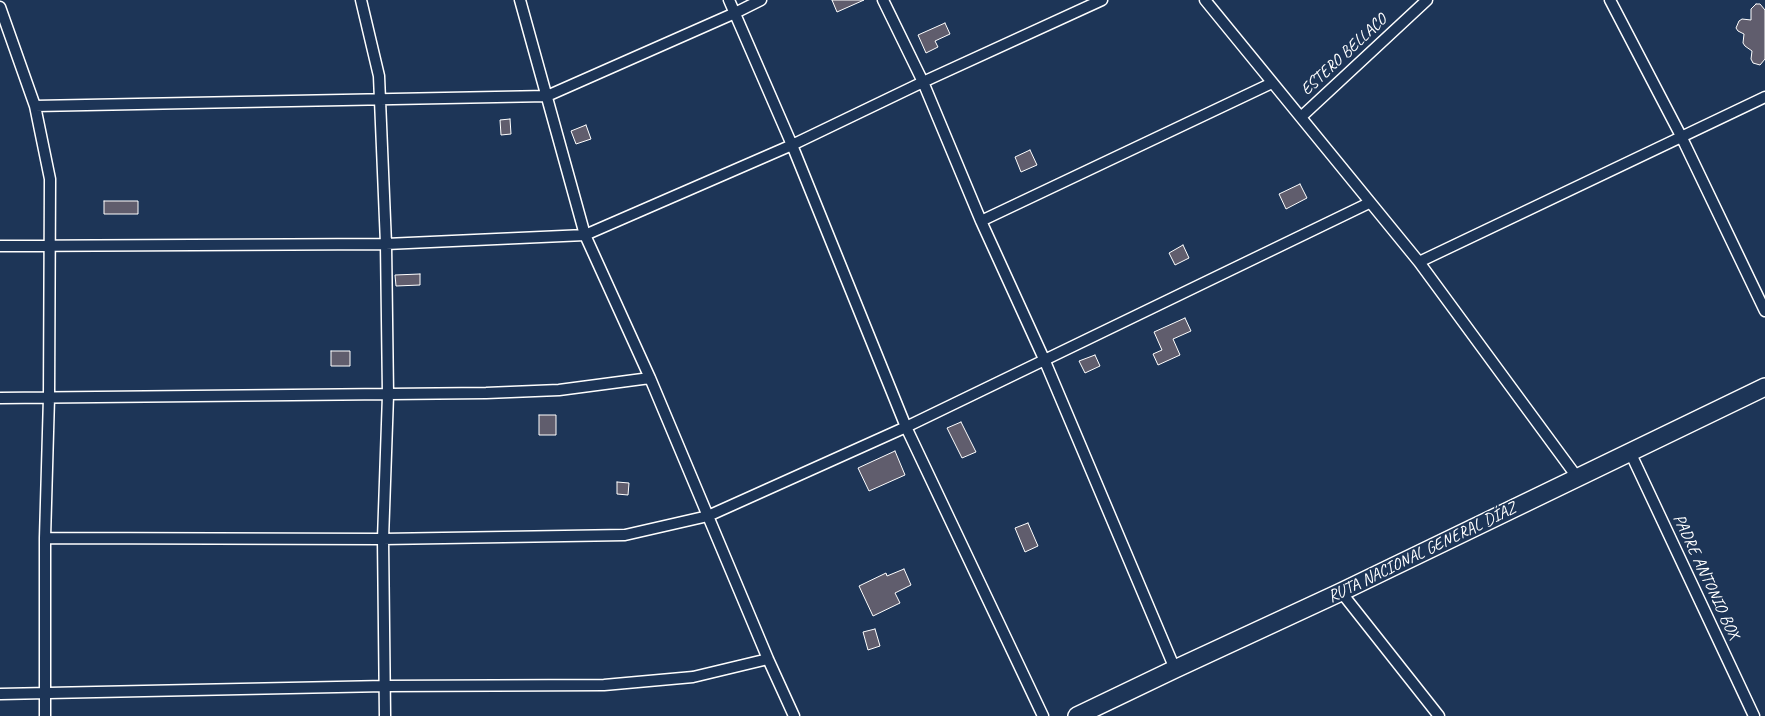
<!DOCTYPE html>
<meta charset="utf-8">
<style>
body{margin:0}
canvas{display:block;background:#1d3557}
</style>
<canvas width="1765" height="716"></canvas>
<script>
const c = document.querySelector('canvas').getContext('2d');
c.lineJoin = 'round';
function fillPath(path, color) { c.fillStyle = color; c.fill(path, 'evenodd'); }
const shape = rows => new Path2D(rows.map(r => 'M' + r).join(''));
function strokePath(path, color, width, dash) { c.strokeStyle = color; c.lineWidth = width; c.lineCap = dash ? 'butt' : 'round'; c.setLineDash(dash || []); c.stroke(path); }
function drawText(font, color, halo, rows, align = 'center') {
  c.font = font + ' Caveat,sans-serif'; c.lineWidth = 3; c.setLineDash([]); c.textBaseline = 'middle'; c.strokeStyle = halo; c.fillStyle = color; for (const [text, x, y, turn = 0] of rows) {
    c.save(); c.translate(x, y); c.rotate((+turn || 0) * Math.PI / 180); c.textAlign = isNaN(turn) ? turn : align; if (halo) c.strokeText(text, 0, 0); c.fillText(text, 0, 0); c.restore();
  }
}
const building = shape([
 [832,0,864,0,837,12,832,0],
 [1756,4,1760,4,1765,10,1765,59,1760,65,1753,63,1751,59,1752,51,1745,46,1743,43,1744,34,1738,31,1736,28,1739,21,1742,19,1751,20,1751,9,1756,4],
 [945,23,950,34,935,41,938,47,926,53,918,35,945,23],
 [510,119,511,134,501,135,500,120,510,119],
 [586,125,591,139,576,144,571,131,586,125],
 [1030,150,1037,165,1021,172,1015,157,1030,150],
 [1300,184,1307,198,1286,209,1279,194,1300,184],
 [104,201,138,201,138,214,104,214,104,201],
 [1183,245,1189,258,1175,265,1169,253,1183,245],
 [420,274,420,285,396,286,395,275,420,274],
 [1185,318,1191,331,1173,339,1180,355,1158,365,1153,354,1162,350,1154,332,1185,318],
 [331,351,350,351,350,366,331,366,331,351],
 [1095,355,1100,366,1085,373,1079,361,1095,355],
 [539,415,556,415,556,435,539,435,539,415],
 [961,422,976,452,962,458,947,428,961,422],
 [895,451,905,475,869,491,858,468,895,451],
 [617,482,629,483,628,495,617,494,617,482],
 [1028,523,1038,546,1025,552,1015,528,1028,523],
 [904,569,911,585,895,593,900,603,873,616,859,586,886,573,887,576,904,569],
 [875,629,880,646,868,650,863,632,875,629]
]);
fillPath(building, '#605d6d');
strokePath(building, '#fff', 1);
const minor = shape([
 [361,0,379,76,386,244,388,395,383,539,385,716],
 [520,0,585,235,650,378,768,659,794,716],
 [729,0,792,145,906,427,1043,716],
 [883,0,923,82,981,221,1044,359,1175,669],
 [1205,0,1419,262,1577,477],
 [1610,0,1681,136,1765,311],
 [0,7,35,106,50,179,49,397,45,538,45,716],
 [35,106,547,96,735,13,761,0],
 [1301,117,1427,0],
 [981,221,1272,83],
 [0,246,386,244,585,235,792,145,923,82,1102,0],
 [1419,262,1765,97],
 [0,398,486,393,559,390,650,378],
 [1630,452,1754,716],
 [45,538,383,539,625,535,708,516,906,427,1369,203],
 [1341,592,1439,716],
 [0,694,385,686,604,685,693,677,768,659]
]);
const trunk = shape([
 [1077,716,1175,669,1341,592,1765,387]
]);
strokePath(minor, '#fff', 13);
strokePath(trunk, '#fff', 20);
strokePath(minor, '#1d3557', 10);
strokePath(trunk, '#1d3557', 17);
drawText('17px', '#fff', '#1d3557', [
 ["ESTERO BELLACO",1344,55,-43],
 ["RUTA NACIONAL GENERAL DÍAZ",1422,553,-26],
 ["PADRE ANTONIO BOX",1706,577,65]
]);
</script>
